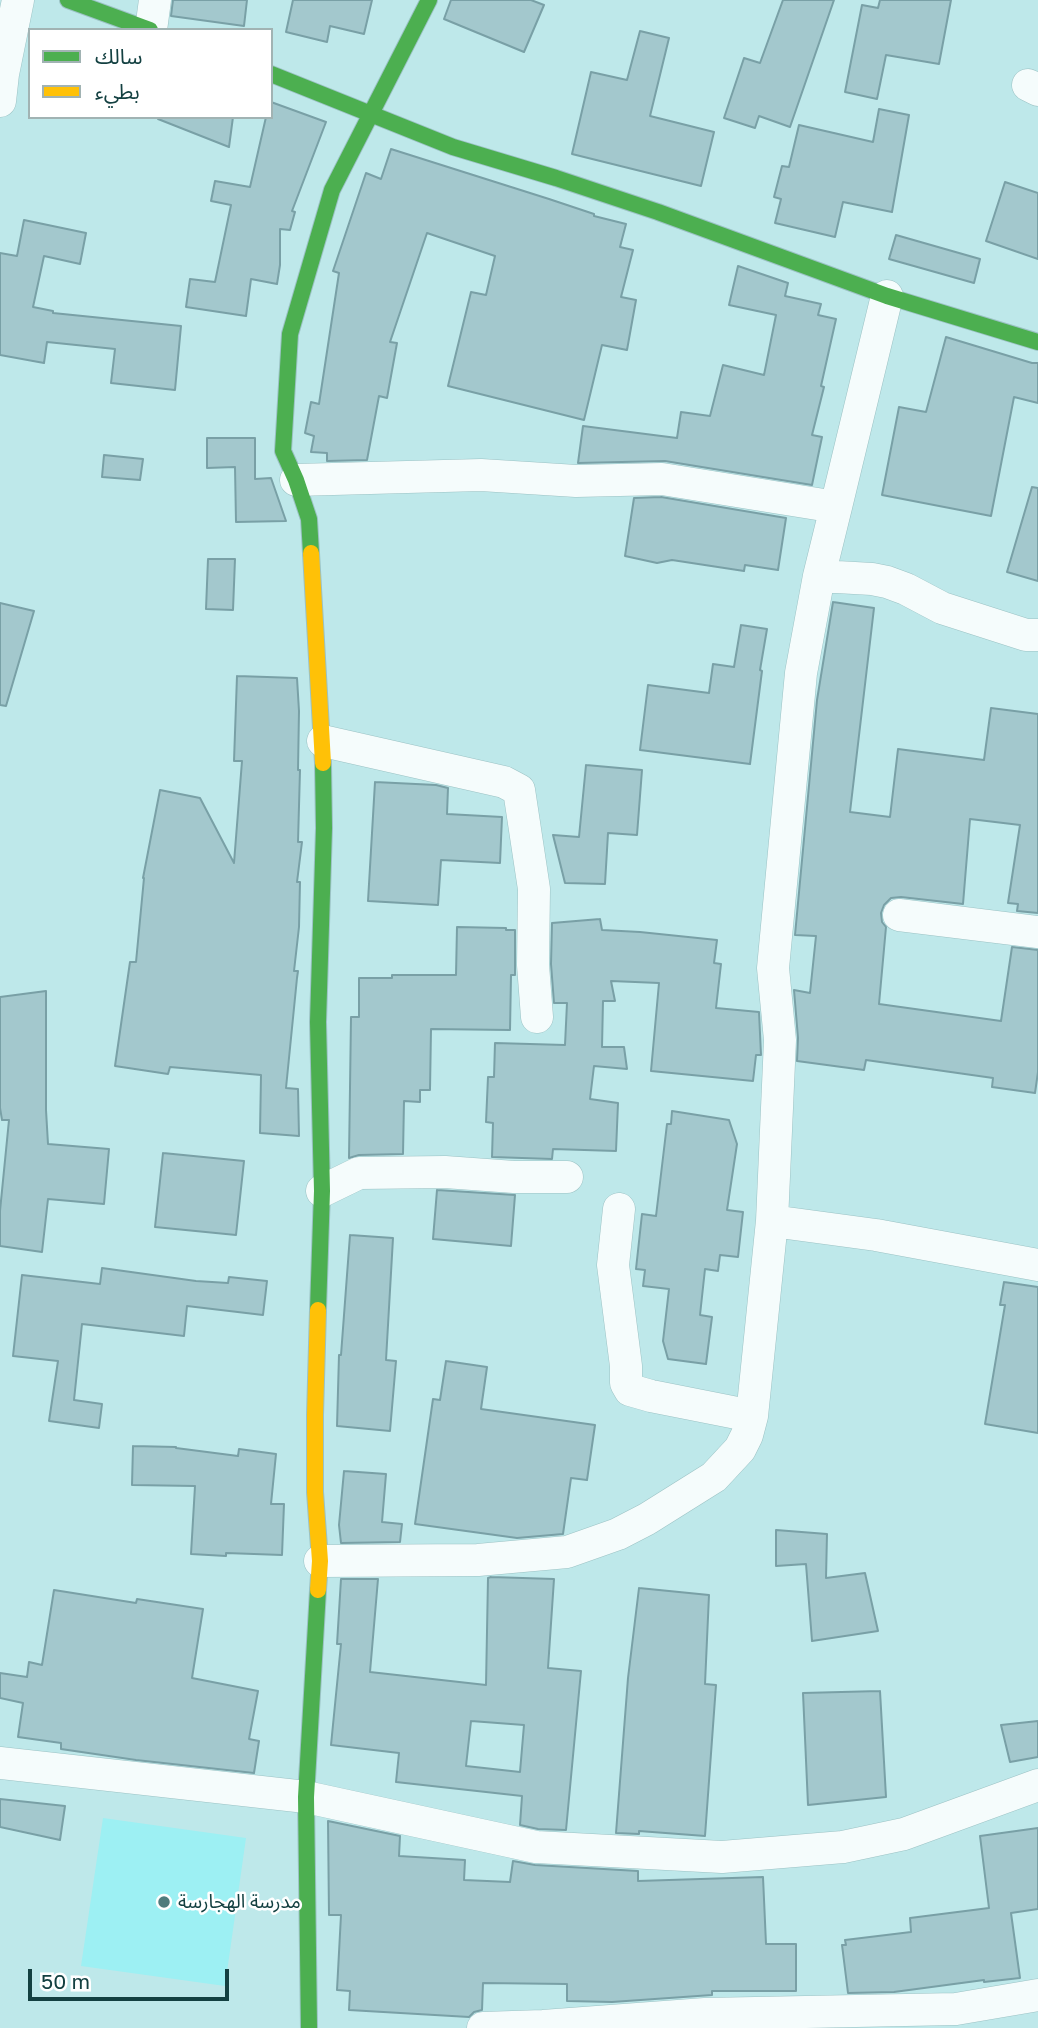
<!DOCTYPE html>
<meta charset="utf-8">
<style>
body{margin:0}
#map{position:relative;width:1038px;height:2028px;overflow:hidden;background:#bee8ea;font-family:"Golos Text","Noto Sans Arabic",sans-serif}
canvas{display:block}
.legend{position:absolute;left:28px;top:28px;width:245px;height:91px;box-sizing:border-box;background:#fff;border:2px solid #a1b3b3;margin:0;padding:9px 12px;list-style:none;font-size:21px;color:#134041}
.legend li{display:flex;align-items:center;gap:14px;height:35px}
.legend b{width:35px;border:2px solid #a1b3b3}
.scale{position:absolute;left:28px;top:1969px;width:201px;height:32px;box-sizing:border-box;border:4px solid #134041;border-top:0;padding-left:9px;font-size:21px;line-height:24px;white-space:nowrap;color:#134041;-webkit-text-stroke:5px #fff;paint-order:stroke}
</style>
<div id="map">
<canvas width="1038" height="2028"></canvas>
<ul class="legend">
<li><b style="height:9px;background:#4caf50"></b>سالك</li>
<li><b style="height:9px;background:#ffc107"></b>بطيء</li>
</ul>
<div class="scale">50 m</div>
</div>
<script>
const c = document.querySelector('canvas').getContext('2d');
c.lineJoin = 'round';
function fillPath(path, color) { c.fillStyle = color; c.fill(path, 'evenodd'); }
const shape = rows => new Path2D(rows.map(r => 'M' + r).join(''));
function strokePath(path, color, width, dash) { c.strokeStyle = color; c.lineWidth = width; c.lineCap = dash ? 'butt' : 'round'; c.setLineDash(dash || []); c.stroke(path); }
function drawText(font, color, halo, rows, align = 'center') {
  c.font = font + ' "Golos Text","Noto Sans Arabic",sans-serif'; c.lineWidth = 5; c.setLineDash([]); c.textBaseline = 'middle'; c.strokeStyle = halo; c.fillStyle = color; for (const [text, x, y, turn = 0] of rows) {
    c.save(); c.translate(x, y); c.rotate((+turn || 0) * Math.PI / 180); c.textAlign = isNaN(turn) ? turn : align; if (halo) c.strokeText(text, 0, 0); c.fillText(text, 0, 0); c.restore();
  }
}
fillPath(shape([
 [103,1818,246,1838,225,1986,81,1966]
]), '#9df0f3');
const building = shape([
 [173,0,247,0,244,26,171,16,173,0],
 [293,0,372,0,364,34,330,26,327,42,286,32,293,0],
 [451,0,531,0,544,5,524,52,444,19,451,0],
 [783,0,834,0,790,127,759,116,755,128,724,118,744,58,760,63,783,0],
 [880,0,951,0,939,64,886,55,877,99,845,92,862,5,878,8,880,0],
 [640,31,669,38,650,116,714,132,701,186,572,154,591,72,627,80,640,31],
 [271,102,326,122,292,211,295,212,290,230,280,229,280,265,277,284,251,279,246,316,186,307,190,279,215,282,231,205,211,201,215,181,250,187,266,117,271,117,271,102],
 [879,109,909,115,892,212,843,202,835,237,775,223,781,199,774,197,782,166,789,167,799,125,873,142,879,109],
 [158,117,233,117,229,147,158,119,158,117],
 [391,149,549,199,594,214,594,216,626,224,620,247,633,250,621,297,636,300,627,350,602,345,584,420,448,386,471,292,486,295,495,256,427,233,390,342,397,343,387,398,379,396,367,460,327,461,327,453,311,452,314,436,305,433,311,402,319,404,339,273,333,271,366,173,381,179,391,149],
 [1005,182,1038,193,1038,259,986,241,1005,182],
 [24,220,86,233,80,264,44,256,33,307,53,311,53,313,181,326,175,390,111,383,115,349,47,342,44,363,0,355,0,253,17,256,24,220],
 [896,235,980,259,974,283,889,259,896,235],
 [738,266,788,283,785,296,821,304,818,315,836,319,821,386,824,387,812,435,822,437,812,485,665,461,578,463,583,426,677,438,681,412,710,416,723,365,764,375,776,315,729,305,738,266],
 [946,337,1032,363,1038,363,1038,403,1014,397,991,516,882,495,899,407,926,412,946,337],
 [207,438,255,438,255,479,271,478,286,521,236,522,235,467,207,468,207,438],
 [104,455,143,459,140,480,102,477,104,455],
 [1032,487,1038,488,1038,581,1007,572,1032,487],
 [661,497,786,518,778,570,745,565,744,571,672,560,657,563,625,556,634,498,661,497],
 [208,559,235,559,233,610,206,609,208,559],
 [833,602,874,608,850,812,890,817,898,749,984,760,991,708,1038,714,1038,913,1017,911,1018,904,1008,903,1020,825,970,819,963,904,901,897,891,898,884,905,881,913,882,922,886,927,879,1004,1001,1021,1012,947,1038,950,1038,1072,1035,1093,992,1087,993,1078,866,1060,864,1070,797,1061,798,1038,794,990,810,993,816,936,795,935,817,700,833,602],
 [0,603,34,611,6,706,0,705,0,603],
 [741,625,767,629,760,670,762,671,750,764,640,750,648,685,709,693,713,664,734,667,741,625],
 [237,676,297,678,299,711,298,770,300,770,298,842,302,842,297,882,300,882,299,927,294,971,298,971,297,978,286,1088,298,1089,299,1136,260,1133,261,1075,170,1067,168,1074,115,1066,130,962,136,962,144,878,143,878,160,790,200,798,234,863,242,761,234,761,237,676],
 [586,765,642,770,637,835,608,833,605,884,565,883,553,835,579,837,586,765],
 [375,782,436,785,448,788,447,814,502,817,500,863,441,860,438,905,368,901,375,782],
 [600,919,602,930,640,932,717,940,714,963,721,964,716,1008,759,1012,761,1055,756,1055,753,1081,651,1071,659,983,611,981,615,1001,603,1001,602,1047,624,1047,627,1069,594,1066,590,1099,618,1103,616,1151,553,1149,552,1159,492,1157,493,1123,486,1122,488,1077,494,1077,495,1043,565,1045,567,1003,554,1003,551,964,552,923,600,919],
 [457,927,506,928,506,930,515,930,515,975,511,975,510,1030,431,1029,430,1090,420,1090,420,1102,404,1101,403,1154,359,1155,349,1158,351,1017,359,1017,359,978,392,978,392,975,456,975,457,927],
 [46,991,46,1110,48,1144,109,1149,104,1204,48,1199,42,1252,0,1246,0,1211,9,1120,2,1120,0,1108,0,997,46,991],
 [672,1111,729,1120,737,1144,727,1210,743,1212,738,1257,720,1255,718,1271,705,1269,700,1315,712,1317,706,1364,668,1359,663,1341,669,1289,643,1286,645,1270,636,1269,642,1214,656,1216,667,1124,671,1124,672,1111],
 [163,1153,244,1161,236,1235,155,1227,163,1153],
 [437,1190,515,1195,511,1246,433,1239,437,1190],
 [350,1235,393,1238,386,1360,396,1361,390,1431,337,1426,339,1355,341,1355,350,1235],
 [102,1268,196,1281,228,1283,229,1277,267,1281,263,1315,187,1306,184,1336,82,1324,74,1400,102,1404,99,1428,49,1421,58,1361,13,1356,22,1275,100,1284,102,1268],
 [1004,1282,1038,1287,1038,1433,985,1424,1005,1305,1000,1305,1004,1282],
 [446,1361,487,1367,481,1409,595,1425,587,1480,571,1478,563,1534,517,1538,415,1524,433,1399,440,1400,446,1361],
 [133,1446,176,1447,176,1448,238,1456,239,1449,276,1454,271,1504,284,1504,282,1555,226,1553,226,1556,191,1554,195,1486,132,1485,133,1446],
 [344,1471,386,1474,382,1522,402,1524,400,1542,341,1543,339,1525,344,1471],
 [776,1530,827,1534,826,1578,865,1573,878,1631,812,1641,806,1564,776,1566,776,1530],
 [491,1577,554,1579,548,1668,581,1671,566,1830,538,1829,520,1825,522,1796,396,1782,399,1753,331,1745,341,1644,337,1644,341,1579,378,1579,370,1672,486,1685,488,1578,491,1577],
 [471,1721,524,1725,520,1772,466,1766,471,1721],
 [639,1588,709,1595,705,1684,716,1685,705,1836,639,1831,639,1834,616,1833,628,1678,639,1588],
 [54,1590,136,1603,137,1599,203,1609,192,1678,258,1691,249,1739,259,1741,254,1773,136,1760,61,1749,61,1743,18,1737,23,1703,0,1698,0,1673,27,1677,29,1662,42,1665,54,1590],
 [880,1691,886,1797,808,1805,803,1693,880,1691],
 [1038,1721,1038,1757,1010,1762,1001,1725,1038,1721],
 [0,1799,65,1806,60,1840,0,1827,0,1799],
 [328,1821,400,1836,399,1856,465,1860,464,1880,510,1882,513,1861,535,1865,638,1871,638,1881,763,1877,766,1944,796,1944,796,1991,712,1991,712,1995,612,2002,567,2001,567,1984,483,1983,482,2010,474,2012,469,2017,349,2010,350,1991,337,1990,341,1915,329,1915,328,1821],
 [1038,1828,1038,1909,1011,1913,1020,1978,984,1982,984,1980,894,1992,848,1993,842,1945,846,1945,845,1940,911,1932,910,1918,989,1908,980,1836,1038,1828]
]);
fillPath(building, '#a3c8cd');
strokePath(building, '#79a0a6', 2);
const street = shape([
 [151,30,155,0],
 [1028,85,1038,90],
 [0,101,3,74,18,0],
 [296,480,481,475,576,481,662,479,836,507,887,296],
 [819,576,872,579,887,582,906,589,942,608,1026,635,1038,635],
 [323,741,504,782,519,790,534,889,533,965,537,1017],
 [899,915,1038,932],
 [322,1191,359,1173,445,1172,514,1177,567,1177],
 [619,1209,613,1265,626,1366,626,1383,630,1390,651,1396,752,1416],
 [772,1221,876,1235,1038,1265],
 [320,1561,478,1560,567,1552,618,1534,647,1519,714,1477,740,1449,747,1435,752,1416,772,1221,780,1040,773,968,801,673,819,576,836,507],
 [0,1763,306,1797,536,1847,722,1857,843,1847,904,1834,1038,1785],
 [483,2028,543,2026,705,2014,956,2009,1038,1995]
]);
const fast = shape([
 [68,0,150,30],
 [271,74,453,147,556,178,658,212,887,296,1038,342],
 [311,553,309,519,296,480,283,451,290,334,332,190,429,0],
 [318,1310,322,1191,318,1022,324,828,323,763],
 [309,2028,306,1797,318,1590]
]);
const slow = shape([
 [311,553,323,763],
 [318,1590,320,1561,315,1492,315,1415,318,1310]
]);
strokePath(street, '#9bc2c4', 33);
strokePath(fast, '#9bc2c4', 18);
strokePath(slow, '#9bc2c4', 18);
strokePath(street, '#f5fcfc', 32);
strokePath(fast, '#4caf50', 16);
strokePath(slow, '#ffc107', 16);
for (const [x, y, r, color] of [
 [164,1902,7,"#4f7b7c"]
]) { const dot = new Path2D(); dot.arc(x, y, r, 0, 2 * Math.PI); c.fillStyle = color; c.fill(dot); strokePath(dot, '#fff', 2.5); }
drawText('19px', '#134041', '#fff', [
 ["مدرسة الهجارسة",178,1902]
], 'left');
</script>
